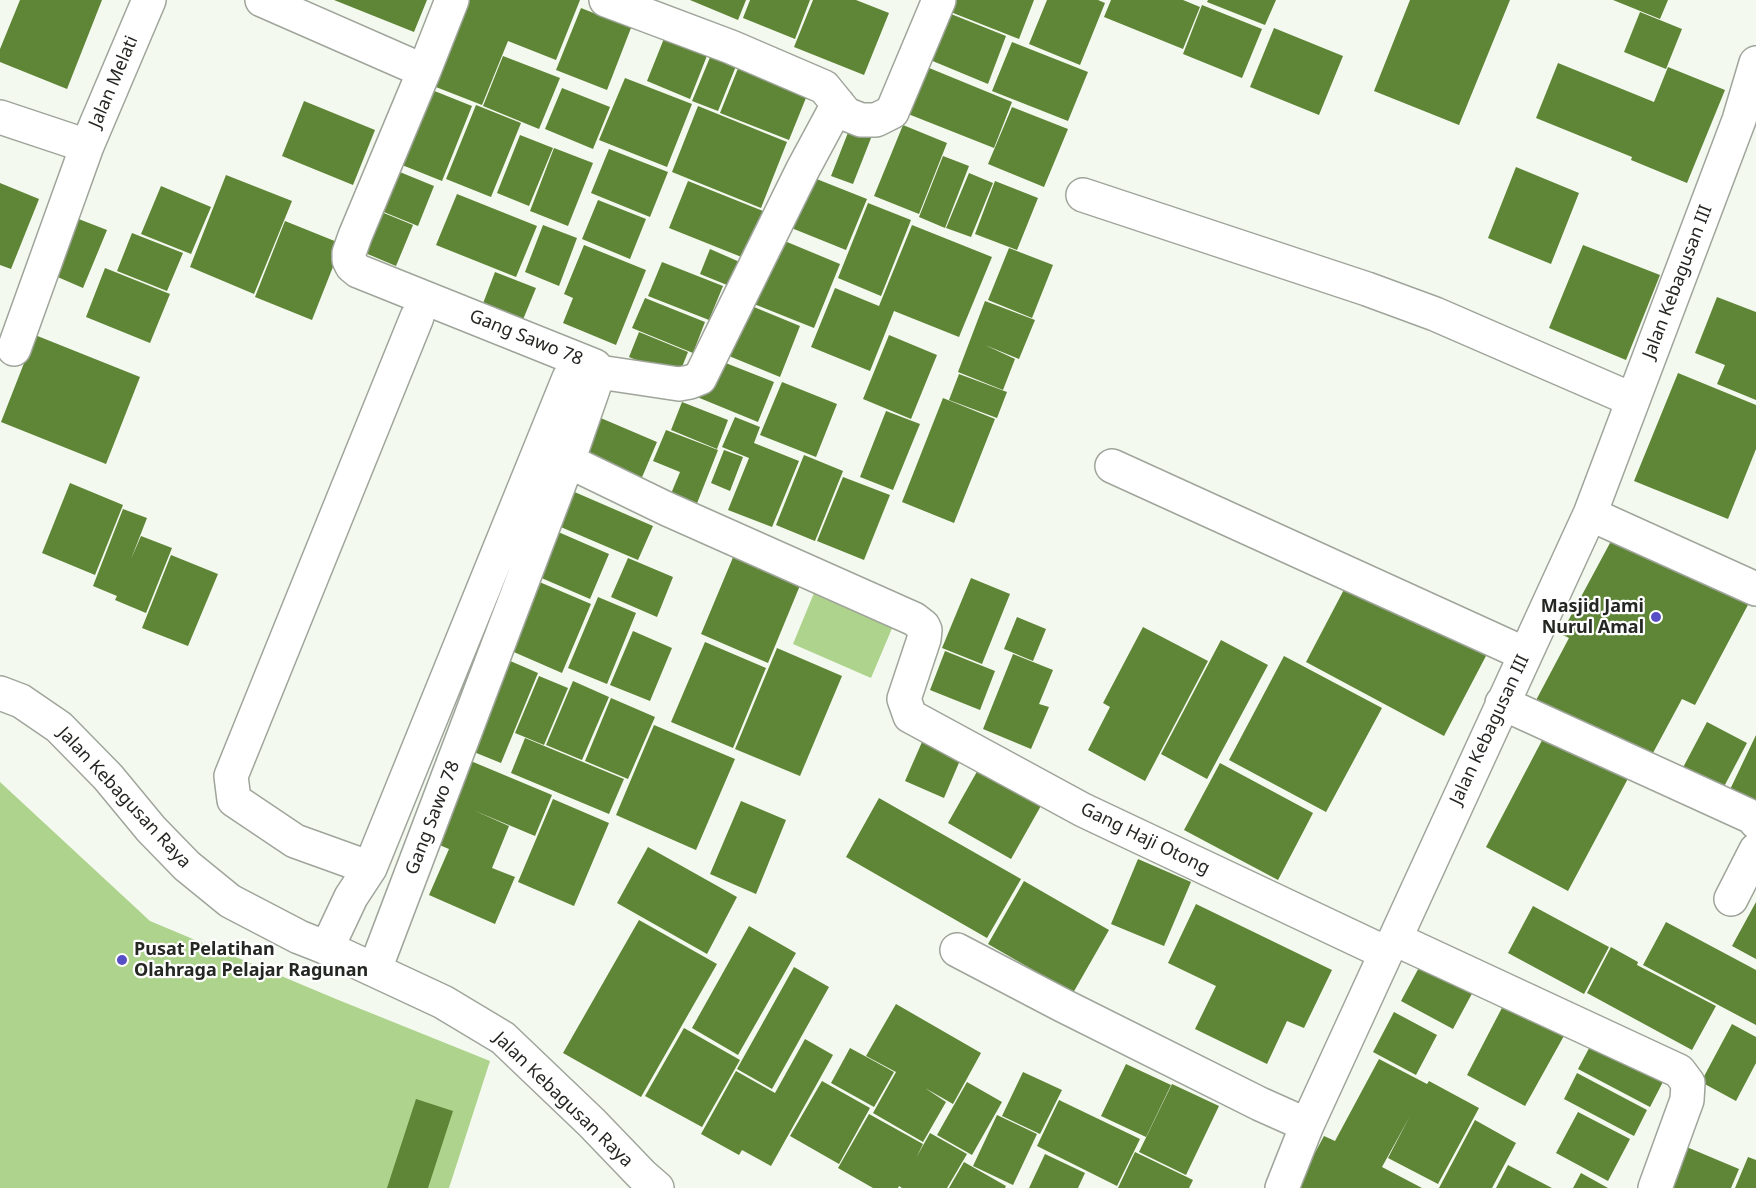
<!DOCTYPE html>
<style>
body{margin:0}
canvas{display:block;background:#f3f9ee}
</style>
<canvas width="1756" height="1188"></canvas>
<script>
const c = document.querySelector('canvas').getContext('2d');
c.lineJoin = 'round';
function fillPath(path, color) { c.fillStyle = color; c.fill(path, 'evenodd'); }
const shape = rows => new Path2D(rows.map(r => 'M' + r).join(''));
function strokePath(path, color, width, dash) { c.strokeStyle = color; c.lineWidth = width; c.lineCap = dash ? 'butt' : 'round'; c.setLineDash(dash || []); c.stroke(path); }
function drawText(font, color, halo, rows, align = 'center') {
  c.font = font + ' "Noto Sans",sans-serif'; c.lineWidth = 4.5; c.setLineDash([]); c.textBaseline = 'middle'; c.strokeStyle = halo; c.fillStyle = color; for (const [text, x, y, turn = 0] of rows) {
    c.save(); c.translate(x, y); c.rotate((+turn || 0) * Math.PI / 180); c.textAlign = isNaN(turn) ? turn : align; if (halo) c.strokeText(text, 0, 0); c.fillText(text, 0, 0); c.restore();
  }
}
fillPath(shape([
 [814,593,893,626,871,678,793,644],
 [0,782,150,921,336,999,490,1061,449,1188,0,1188]
]), '#aed38c');
fillPath(shape([
 [20,0,102,0,67,89,0,62,0,49],
 [334,0,427,0,414,32],
 [459,0,580,0,556,60,508,41,482,105,423,82],
 [690,0,746,0,738,20],
 [750,0,810,0,795,39,743,18],
 [813,0,856,0,889,13,864,75,794,47],
 [946,0,1034,0,1019,39,943,9],
 [1047,0,1098,0,1105,3,1080,65,1029,44],
 [1111,0,1183,0,1200,7,1183,49,1104,17],
 [1208,0,1276,0,1265,25,1207,2],
 [1410,0,1510,0,1459,125,1374,91],
 [1613,0,1668,0,1660,19],
 [1202,5,1262,29,1242,78,1183,54],
 [581,8,631,28,607,90,556,70],
 [941,10,1006,36,988,84,923,57],
 [1640,12,1682,29,1666,69,1624,52],
 [669,26,712,43,690,99,647,81],
 [1274,28,1343,56,1319,115,1250,87],
 [1012,42,1088,72,1068,121,992,91],
 [713,50,738,61,718,111,692,101],
 [503,56,560,78,539,129,483,106],
 [743,56,812,83,789,140,720,113],
 [917,63,1012,102,994,148,898,110],
 [1558,63,1654,102,1668,67,1725,90,1687,183,1631,160,1632,157,1536,118],
 [625,78,692,104,667,167,599,140],
 [422,86,472,106,442,181,392,161],
 [562,88,610,107,593,149,545,129],
 [304,101,375,130,353,185,282,156],
 [476,105,521,123,491,197,446,179],
 [698,106,787,142,761,208,672,172],
 [1012,107,1068,129,1044,187,988,164],
 [851,125,873,133,853,184,831,176],
 [903,125,947,143,919,214,874,196],
 [520,135,553,148,529,206,497,193],
 [554,148,593,163,568,226,530,211],
 [609,149,668,172,650,217,591,193],
 [943,156,969,166,945,228,919,217],
 [1516,167,1579,193,1551,264,1488,238],
 [390,168,434,186,418,226,374,208],
 [969,173,993,183,971,237,946,228],
 [804,174,867,199,846,250,784,225],
 [226,175,292,201,254,294,190,267],
 [688,181,763,211,744,258,669,228],
 [995,181,1038,198,1017,250,975,234],
 [0,183,39,199,11,269,0,265],
 [161,186,211,207,191,254,141,234],
 [457,194,537,226,516,277,436,245],
 [598,200,646,219,630,259,582,239],
 [868,203,911,220,881,296,838,278],
 [374,209,413,225,396,266,358,250],
 [76,218,107,230,83,288,53,275],
 [285,221,342,244,312,320,255,297],
 [543,225,577,238,559,286,525,272],
 [912,225,992,257,959,337,894,311,870,371,811,347,835,288,879,306],
 [132,233,183,253,167,291,117,271],
 [775,237,840,264,814,328,749,302],
 [584,245,646,270,616,345,563,323,573,298,564,294],
 [1583,245,1660,275,1626,360,1549,328],
 [1009,248,1053,265,1032,318,988,300],
 [710,249,742,263,732,287,700,274],
 [662,262,723,286,709,320,648,296],
 [105,268,170,294,150,343,86,317],
 [495,272,536,288,522,322,482,306],
 [1717,297,1756,312,1756,400,1717,384,1725,365,1695,353],
 [645,298,705,322,693,353,632,328],
 [985,301,1035,320,1019,359,985,345,1015,359,1003,390,958,372],
 [749,305,800,326,780,377,729,356],
 [639,332,688,352,678,377,629,357],
 [35,335,140,377,106,464,1,422],
 [889,335,937,355,911,419,863,399],
 [713,358,774,382,758,422,697,397],
 [1678,373,1756,405,1756,449,1728,519,1634,481],
 [959,374,1007,392,997,418,949,400],
 [782,382,837,404,816,457,760,435],
 [943,398,995,419,954,523,902,502],
 [682,402,728,420,717,449,671,430],
 [886,411,920,424,893,490,860,477],
 [596,416,657,442,640,482,579,457],
 [735,417,760,427,754,443,799,461,772,527,728,510,749,458,722,447],
 [666,430,718,450,694,511,668,501,680,472,653,461],
 [724,450,743,457,730,491,711,483],
 [804,455,843,471,815,541,776,525],
 [843,477,890,495,864,560,817,541],
 [70,483,123,505,95,575,42,553],
 [563,487,653,526,638,560,549,522],
 [123,509,147,518,131,559,141,536,172,548,146,613,115,600,117,596,93,586],
 [549,528,609,554,590,599,530,573],
 [1617,530,1750,601,1695,705,1682,699,1647,764,1534,704,1569,638,1561,634],
 [171,555,218,574,188,646,142,628],
 [734,555,801,583,768,663,701,634],
 [628,558,673,577,657,617,611,597],
 [530,578,591,604,562,673,500,646],
 [971,578,1010,594,982,664,942,648],
 [1349,580,1487,654,1444,736,1306,662],
 [598,597,636,613,607,684,568,668],
 [1017,617,1046,629,1033,661,1004,649],
 [1143,627,1208,661,1145,781,1088,750,1110,707,1103,703],
 [633,631,672,648,650,701,610,685],
 [1221,640,1268,665,1207,779,1161,754],
 [705,642,766,668,733,748,671,722],
 [777,648,842,676,800,776,735,749],
 [945,651,995,671,980,710,930,690],
 [1013,654,1053,670,1039,704,1049,707,1031,749,983,729],
 [1284,656,1382,708,1326,812,1229,760],
 [501,657,538,673,501,763,464,748],
 [539,676,568,688,544,745,515,733],
 [573,681,609,697,582,760,546,745],
 [611,698,655,717,628,779,585,761],
 [1707,722,1747,743,1718,798,1678,777],
 [654,725,735,759,696,850,616,815],
 [1549,727,1632,771,1568,891,1486,847],
 [1756,735,1756,813,1726,798],
 [525,738,624,779,609,814,511,773],
 [922,742,961,758,944,798,905,781],
 [466,759,552,795,535,836,473,810,509,826,492,868,515,877,495,924,429,895,449,849,437,844],
 [1220,763,1313,813,1278,880,1184,830],
 [979,768,1042,804,1011,859,948,823],
 [879,798,1021,879,987,938,846,857],
 [553,799,609,823,574,906,518,882],
 [741,801,786,820,756,894,710,874],
 [648,847,737,897,707,954,617,903],
 [1138,859,1191,882,1164,946,1111,924],
 [1024,881,1109,930,1073,993,988,944],
 [1756,902,1756,959,1732,946],
 [1196,904,1332,970,1304,1028,1287,1021,1267,1064,1195,1029,1216,986,1168,963],
 [1533,906,1609,947,1584,994,1508,953],
 [639,920,717,964,641,1097,563,1053],
 [1666,922,1756,970,1756,1025,1643,965],
 [749,926,796,953,738,1055,692,1028],
 [1611,947,1638,962,1637,965,1716,1006,1692,1050,1587,993],
 [1423,960,1475,988,1453,1029,1401,1001],
 [794,967,829,987,772,1089,737,1069],
 [1505,1002,1565,1034,1525,1106,1467,1075],
 [896,1004,981,1053,953,1104,925,1088,946,1102,923,1142,873,1113,896,1072,866,1056],
 [1394,1012,1437,1035,1416,1075,1373,1052],
 [1732,1024,1756,1037,1756,1063,1736,1101,1701,1082],
 [684,1028,740,1060,702,1127,645,1096],
 [1595,1037,1666,1076,1650,1107,1578,1069],
 [805,1039,833,1055,771,1166,742,1150,739,1155,701,1134,736,1071,775,1093],
 [850,1048,894,1072,874,1107,831,1083],
 [1379,1059,1427,1084,1429,1081,1479,1108,1438,1184,1388,1158,1410,1116,1382,1167,1422,1188,1296,1188,1324,1136,1335,1141],
 [1126,1064,1171,1085,1146,1137,1101,1116],
 [1023,1072,1062,1090,1040,1134,1002,1116],
 [1577,1073,1647,1110,1634,1136,1564,1099],
 [822,1081,870,1108,839,1164,790,1136],
 [967,1082,1002,1102,972,1155,937,1135],
 [1172,1084,1219,1106,1186,1175,1139,1152],
 [416,1099,453,1111,428,1188,387,1188],
 [1059,1100,1140,1139,1117,1186,1037,1146],
 [1578,1112,1630,1139,1608,1181,1556,1153],
 [869,1114,923,1144,916,1158,930,1133,967,1154,947,1188,902,1188,899,1186,898,1188,873,1188,838,1168],
 [997,1115,1037,1134,1013,1185,973,1166],
 [1475,1120,1516,1143,1492,1188,1439,1188],
 [1682,1145,1739,1169,1731,1188,1668,1188],
 [1135,1152,1193,1180,1189,1188,1118,1188],
 [1045,1154,1085,1173,1078,1188,1029,1188],
 [1748,1157,1756,1160,1756,1188,1735,1188],
 [964,1162,1006,1186,1005,1188,949,1188],
 [1508,1165,1552,1188,1496,1188],
 [1581,1173,1608,1188,1573,1188]
]), '#5f8536');
const street = shape([
 [262,0,424,71,355,236,349,253,349,260,352,266,358,271,595,366,599,372],
 [606,0,731,47,824,87,846,114,861,120,876,120,892,112,939,0],
 [424,71,452,0],
 [0,117,87,146,149,0],
 [1083,195,1367,289,1435,314,1633,400],
 [14,349,87,146],
 [599,372,679,384,690,382,700,378,803,169,838,104],
 [568,461,667,509,914,619,923,626,925,630,924,639,904,699,910,716,1083,810,1386,953],
 [1112,466,1525,654],
 [1590,514,1756,589],
 [1502,703,1752,817,1756,822],
 [370,868,295,841,234,800,231,776,417,317],
 [1731,899,1756,850],
 [1395,939,1679,1071,1688,1083,1687,1100,1655,1188],
 [327,948,351,897,370,868,569,378],
 [957,950,1062,1005,1260,1104,1307,1125],
 [375,969,568,461,599,372],
 [1282,1188,1307,1125,1386,953,1395,939,1590,514,1739,120,1756,63]
]);
const secondary = shape([
 [0,693,21,701,59,727,108,777,151,829,187,866,230,901,299,937,327,948,443,1002,503,1038,592,1123,642,1175,657,1188]
]);
strokePath(street, '#9fa59b', 36);
strokePath(secondary, '#9fa59b', 36);
strokePath(street, '#fff', 33);
strokePath(secondary, '#fff', 33);
for (const [x, y, r, color] of [
 [1656,617,6,"#564ec6"],
 [122,960,6,"#564ec6"]
]) { const dot = new Path2D(); dot.arc(x, y, r, 0, 2 * Math.PI); c.fillStyle = color; c.fill(dot); strokePath(dot, '#fff', 2); }
drawText('18px', '#252723', '#fff', [
 ["Jalan Melati",114,82,-67],
 ["Jalan Kebagusan III",1678,282,-69],
 ["Gang Sawo 78",526,338,22],
 ["Jalan Kebagusan III",1490,730,-65],
 ["Jalan Kebagusan Raya",124,798,47],
 ["Gang Sawo 78",433,818,-69],
 ["Gang Haji Otong",1145,839,26],
 ["Jalan Kebagusan Raya",563,1100,44]
]);
drawText('bold 18px', '#252723', '#fff', [
 ["Masjid Jami",1644,607],
 ["Nurul Amal",1644,628],
 ["Pusat Pelatihan",134,950,"left"],
 ["Olahraga Pelajar Ragunan",134,971,"left"]
], 'right');
</script>
